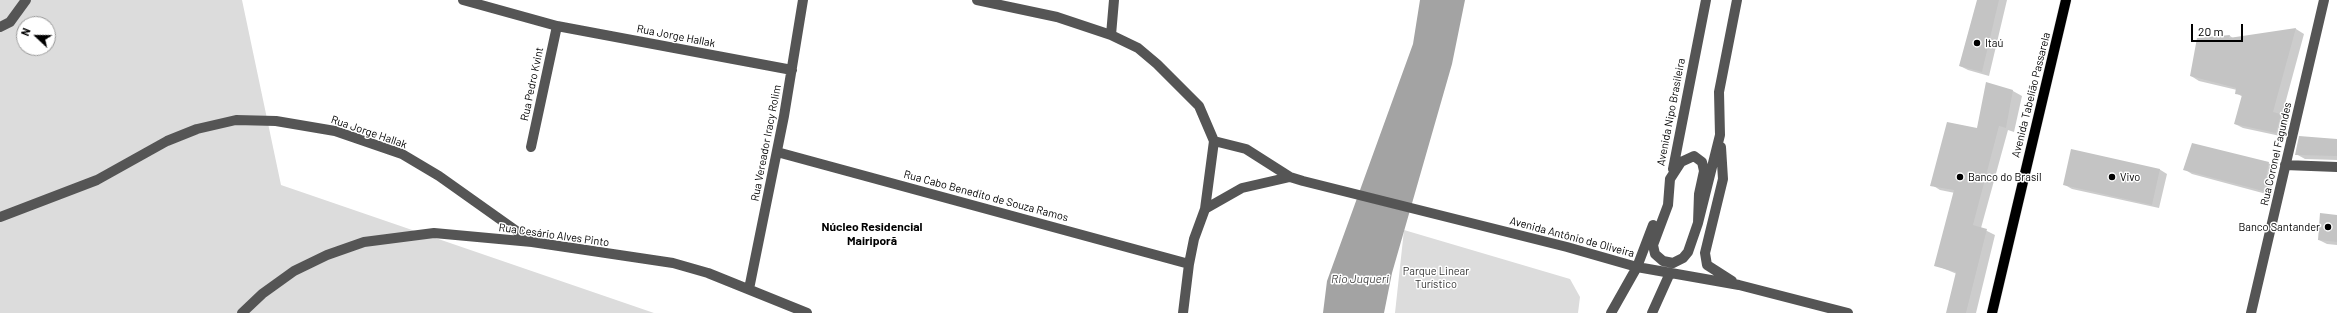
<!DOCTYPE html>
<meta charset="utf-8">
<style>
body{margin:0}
#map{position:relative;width:2337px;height:313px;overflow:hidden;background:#fff;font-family:Barlow,sans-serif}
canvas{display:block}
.north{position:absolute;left:16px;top:16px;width:40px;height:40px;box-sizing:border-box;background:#fff;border:1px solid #999;border-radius:50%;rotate:292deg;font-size:11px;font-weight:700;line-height:16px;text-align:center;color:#000}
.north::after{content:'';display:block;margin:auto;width:14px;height:18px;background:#000;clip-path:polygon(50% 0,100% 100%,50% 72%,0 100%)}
.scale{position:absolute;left:2191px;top:24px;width:52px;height:18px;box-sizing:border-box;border:2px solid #000;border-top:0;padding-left:5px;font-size:12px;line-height:14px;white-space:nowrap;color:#000;-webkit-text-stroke:3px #fff;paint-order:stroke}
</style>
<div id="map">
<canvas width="2337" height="313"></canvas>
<div class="north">N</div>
<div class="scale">20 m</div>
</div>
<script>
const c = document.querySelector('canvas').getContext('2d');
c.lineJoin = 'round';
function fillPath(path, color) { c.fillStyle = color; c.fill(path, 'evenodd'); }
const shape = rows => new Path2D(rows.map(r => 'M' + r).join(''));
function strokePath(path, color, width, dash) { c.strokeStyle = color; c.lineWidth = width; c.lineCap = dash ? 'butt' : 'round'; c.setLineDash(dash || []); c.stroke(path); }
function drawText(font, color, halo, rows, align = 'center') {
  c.font = font + ' Barlow,sans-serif'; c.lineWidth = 3; c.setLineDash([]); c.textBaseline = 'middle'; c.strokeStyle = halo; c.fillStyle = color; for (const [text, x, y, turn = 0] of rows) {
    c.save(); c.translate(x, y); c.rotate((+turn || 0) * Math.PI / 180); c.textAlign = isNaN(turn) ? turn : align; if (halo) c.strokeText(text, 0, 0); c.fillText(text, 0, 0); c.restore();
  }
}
fillPath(shape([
 [0,0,242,0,281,185,654,313,0,313],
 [24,24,48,24,48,48,24,48],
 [1404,230,1570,279,1580,297,1578,313,1395,313]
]), '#dcdcdc');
fillPath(shape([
 [1420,0,1465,0,1452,64,1392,273,1384,313,1323,313,1327,281,1413,44]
]), '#a3a3a3');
fillPath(shape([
 [1978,0,2007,0,1989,76,1968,70,1960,66],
 [2296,29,2304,34,2282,115,2289,119,2285,137,2243,128,2235,124,2243,97,2236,93,2237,90,2199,81,2191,76,2198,39,2230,36,2233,38],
 [1987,83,2013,91,2022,96,2014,132,2008,130,1981,228,1995,235,1976,313,1947,313,1957,274,1935,265,1955,193,1940,190,1932,185,1977,130],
 [2337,140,2337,160,2305,159,2296,154],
 [2268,163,2276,167,2270,195,2192,174,2184,169],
 [2159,169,2167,174,2159,208,2072,189,2065,185],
 [2337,216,2337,245,2327,244,2319,240]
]), '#0003');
fillPath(shape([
 [1977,0,1999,0,1982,72,1959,66],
 [2296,28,2273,112,2281,114,2276,133,2234,124,2242,95,2235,94,2236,88,2190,76,2197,38,2230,35,2229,38],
 [1986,82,2013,90,2006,128,1999,126,1973,225,1987,229,1966,313,1946,313,1956,272,1934,266,1954,190,1930,186,1947,122,1977,128],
 [2299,136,2337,139,2337,156,2295,155],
 [2192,143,2269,162,2263,191,2183,170],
 [2071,149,2160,169,2152,205,2063,185],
 [2320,213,2337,215,2337,242,2318,240]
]), '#c4c4c4');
const major = shape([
 [1992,313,2066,0]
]);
strokePath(major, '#dbdbdb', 11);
strokePath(shape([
 [463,0,557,26,792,70],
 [977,0,1057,17,1111,35,1138,48,1157,64,1199,106,1214,141,1205,209,1194,239,1189,264,1183,313],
 [0,27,10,22,26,0],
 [1111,35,1114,0],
 [1214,141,1246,149,1290,177,1303,181,1567,247,1637,267,1739,285,1848,313],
 [531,147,557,26],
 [1721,147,1723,179,1705,253,1707,265,1732,281],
 [777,152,1189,264],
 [2285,165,2337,167],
 [1673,169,1706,0],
 [1205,209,1242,188,1290,177],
 [0,217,97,180,167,141,197,129,236,120,276,121,335,131,402,154,439,176,532,242],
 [1698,223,1699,194,1704,171,1702,162,1694,156,1681,162,1670,179,1668,205,1653,245,1655,254,1663,261,1673,263,1683,258,1688,252,1698,223,1720,135,1719,92,1737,0],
 [749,289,784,116,803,0],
 [242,313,262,294,294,271,327,255,364,242,434,233,532,242,673,263,708,273,807,313],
 [1611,313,1637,267,1653,225],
 [1652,313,1670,273],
 [2251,313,2324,0]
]), '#555', 10);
strokePath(major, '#000', 10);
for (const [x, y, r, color] of [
 [1977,43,4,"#000"],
 [1960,177,4,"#000"],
 [2112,177,4,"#000"],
 [2328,227,4,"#000"]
]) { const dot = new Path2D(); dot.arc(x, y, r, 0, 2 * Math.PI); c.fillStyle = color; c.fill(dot); strokePath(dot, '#fff', 1.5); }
drawText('11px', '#000', '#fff', [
 ["Rua Jorge Hallak",676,36,11],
 ["Rua Pedro Kvint",532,84,-78],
 ["Avenida Tabelião Passarela",2031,95,-76],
 ["Avenida Nipo Brasileira",1671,112,-79],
 ["Rua Jorge Hallak",369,132,19],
 ["Rua Vereador Iracy Rolim",766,143,-79],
 ["Rua Coronel Fagundes",2276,154,-77],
 ["Rua Cabo Benedito de Souza Ramos",986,196,15],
 ["Rua Cesário Alves Pinto",554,235,8],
 ["Avenida Antônio de Oliveira",1572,237,15]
]);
drawText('11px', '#000', '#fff', [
 ["Itaú",1985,43],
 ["Banco do Brasil",1968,177],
 ["Vivo",2120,177],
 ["Banco Santander",2320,227,"right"]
], 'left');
drawText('11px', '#333', '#fff', [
 ["Parque Linear",1436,271],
 ["Turístico",1436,284]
]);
drawText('bold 12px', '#000', '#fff', [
 ["Núcleo Residencial",872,227],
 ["Mairiporã",872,241]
]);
drawText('italic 12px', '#444', '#fff', [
 ["Rio Juqueri",1360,279]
]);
</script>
